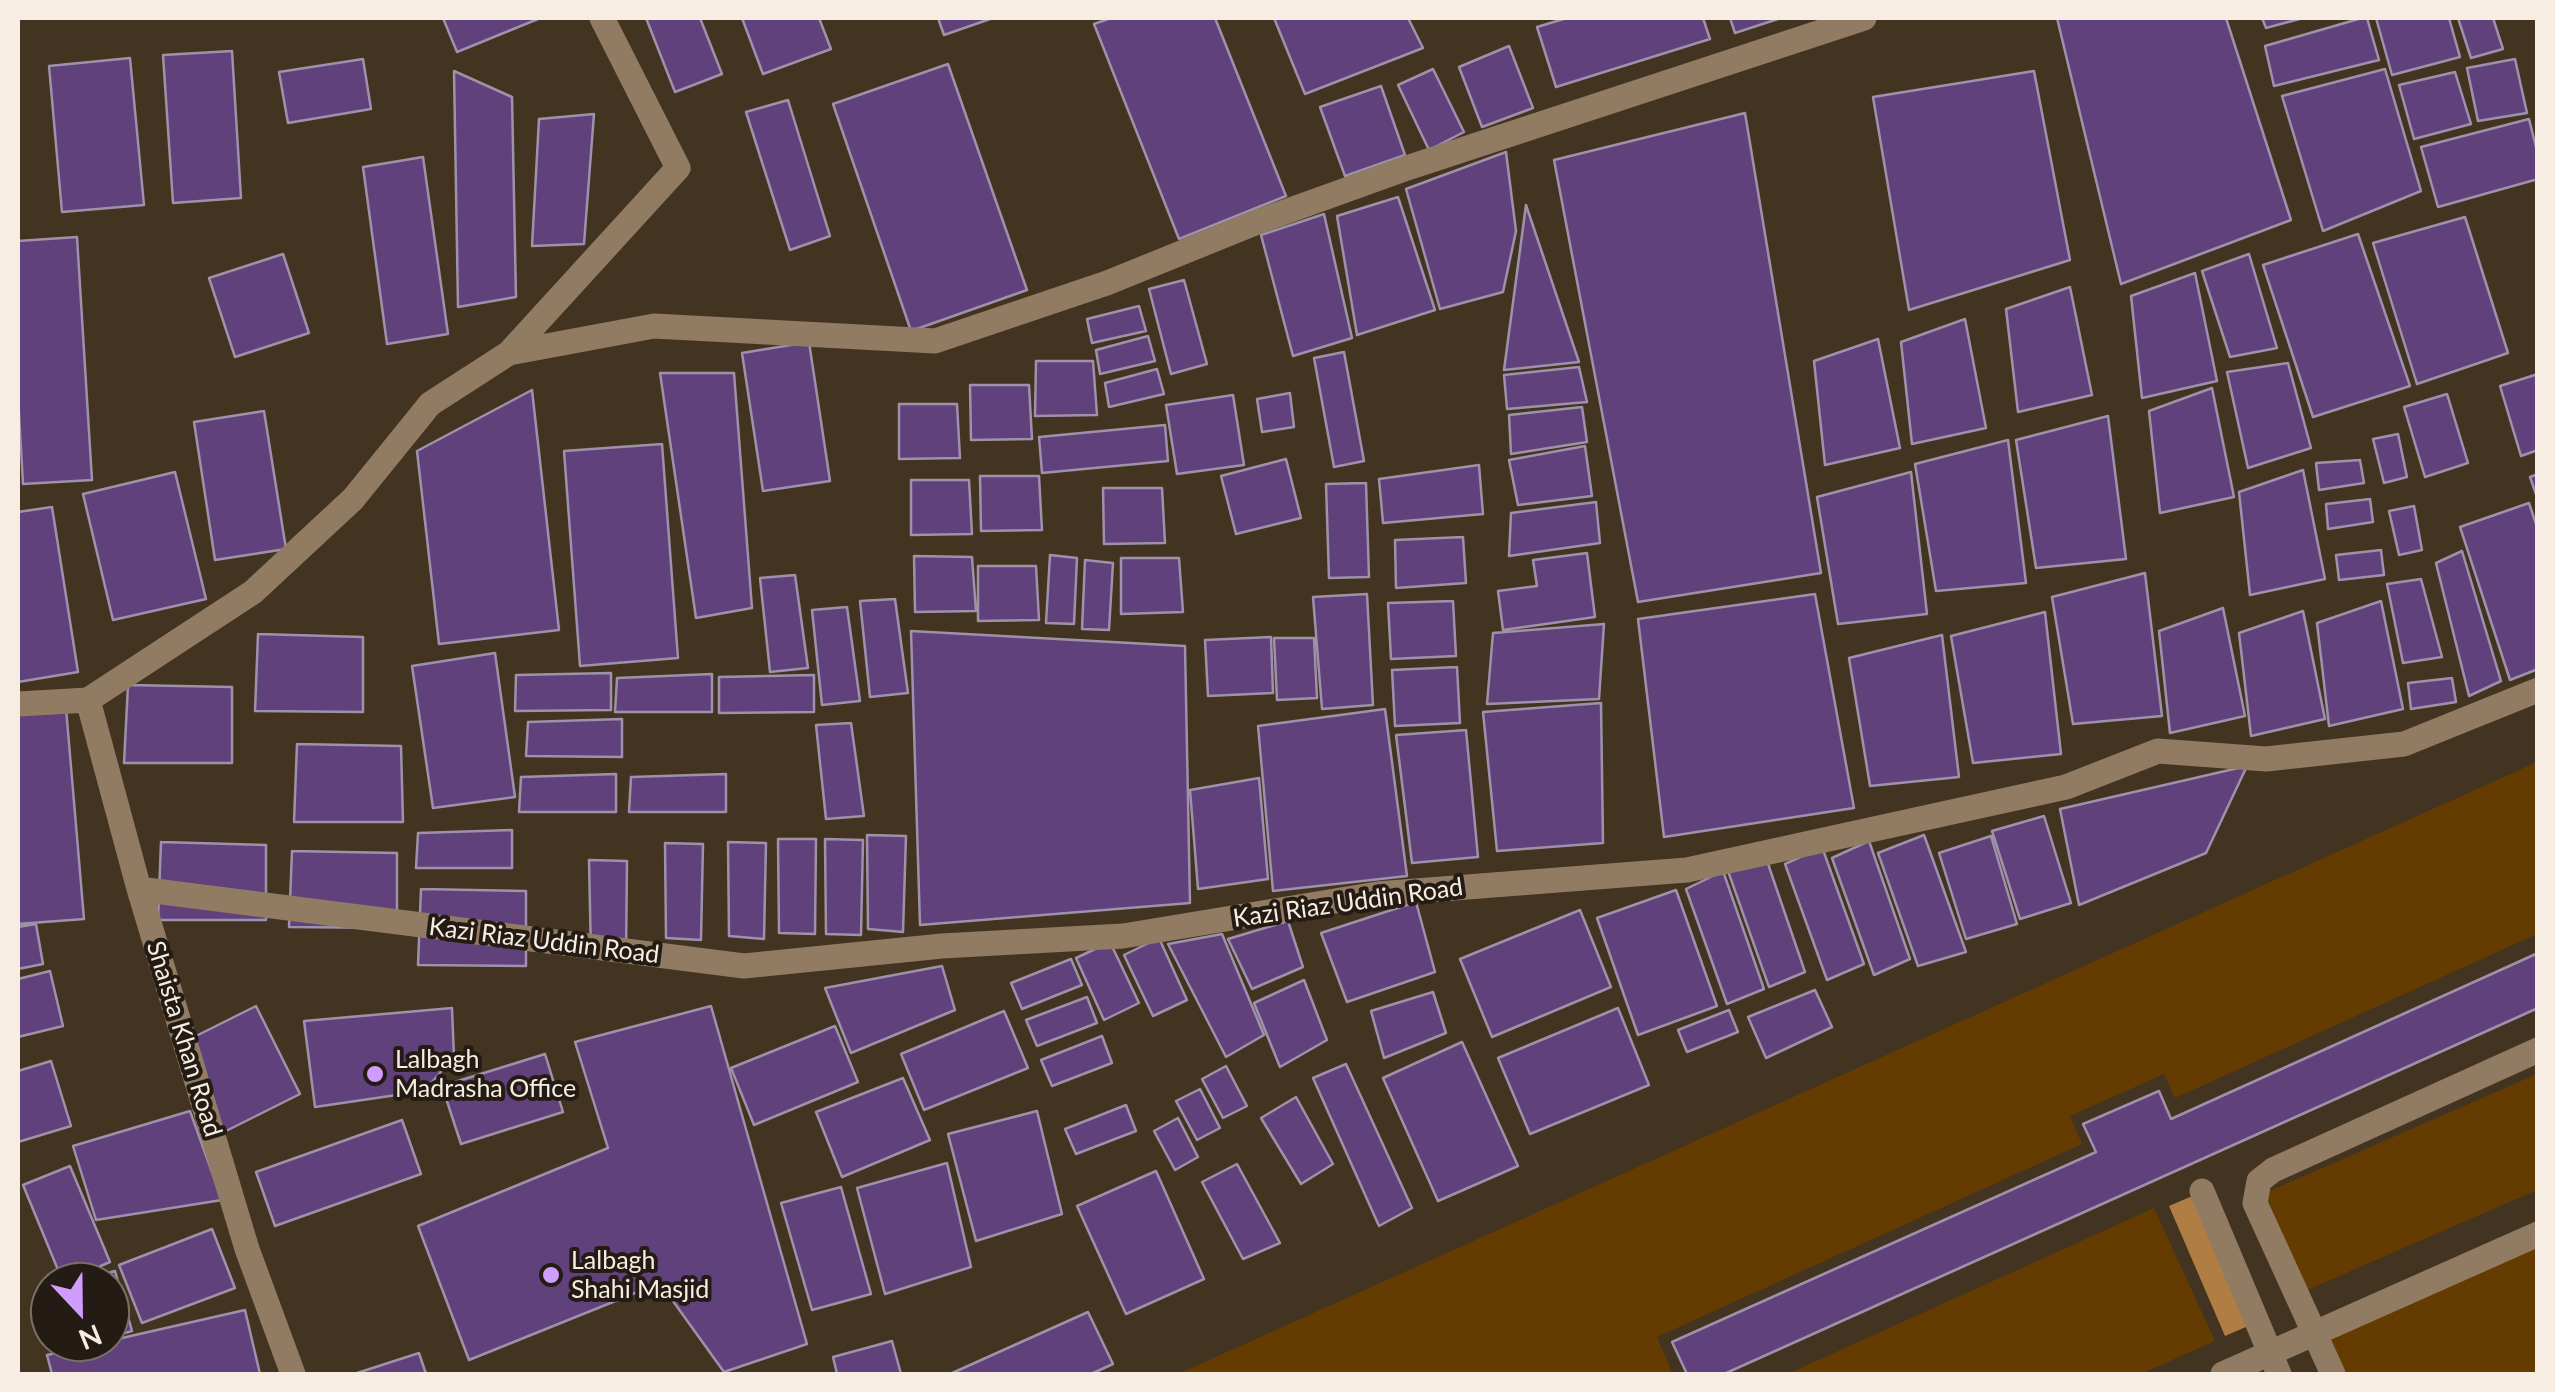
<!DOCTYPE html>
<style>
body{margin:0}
#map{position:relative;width:2555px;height:1392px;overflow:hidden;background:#433321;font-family:Lato,sans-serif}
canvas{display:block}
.frame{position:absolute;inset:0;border:20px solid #f7ede2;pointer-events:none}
.north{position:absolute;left:30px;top:1262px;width:100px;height:100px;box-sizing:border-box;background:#241c14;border:2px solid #787066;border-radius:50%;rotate:158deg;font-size:28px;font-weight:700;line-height:40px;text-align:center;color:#f7ede2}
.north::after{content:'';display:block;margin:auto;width:35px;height:45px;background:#d09dfe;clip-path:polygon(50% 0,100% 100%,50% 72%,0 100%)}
</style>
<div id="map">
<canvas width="2555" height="1392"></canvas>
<div class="frame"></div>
<div class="north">N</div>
</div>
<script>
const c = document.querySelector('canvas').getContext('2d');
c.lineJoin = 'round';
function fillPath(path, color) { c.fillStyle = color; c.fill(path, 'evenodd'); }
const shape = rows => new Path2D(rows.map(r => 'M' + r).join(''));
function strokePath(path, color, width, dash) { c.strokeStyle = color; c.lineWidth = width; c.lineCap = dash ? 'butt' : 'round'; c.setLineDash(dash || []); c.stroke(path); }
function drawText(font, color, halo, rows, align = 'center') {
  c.font = font + ' Lato,sans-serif'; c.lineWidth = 8; c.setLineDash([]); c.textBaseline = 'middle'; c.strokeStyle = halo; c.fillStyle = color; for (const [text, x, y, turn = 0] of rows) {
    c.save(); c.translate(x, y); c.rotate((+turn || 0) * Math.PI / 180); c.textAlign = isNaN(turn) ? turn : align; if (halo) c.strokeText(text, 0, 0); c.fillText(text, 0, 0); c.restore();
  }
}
fillPath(shape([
 [2537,762,2537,934,2175,1098,2164,1074,2070,1116,2082,1144,1657,1337,1673,1374,1178,1374],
 [2537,1074,2537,1190,2307,1290,2265,1193],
 [2154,1208,2215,1341,2141,1374,1793,1374,1792,1372],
 [2537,1245,2537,1374,2346,1374,2329,1336]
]), '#643c02');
fillPath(shape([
 [2197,1194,2253,1324,2225,1336,2169,1206]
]), '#b07d42');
const building = shape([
 [443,18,537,18,538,19,457,52,443,18],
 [646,18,700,18,722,74,675,92,646,18],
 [742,18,819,18,831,49,763,74,742,18],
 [938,18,993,18,944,35,938,18],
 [1111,18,1215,18,1286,196,1179,239,1094,24,1111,18],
 [1274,18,1408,18,1423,48,1305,94,1274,18],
 [1567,18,1703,18,1710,39,1556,87,1537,27,1567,18],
 [1730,18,1781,18,1735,33,1730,18],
 [2057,18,2226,18,2291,220,2121,284,2057,18],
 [2262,18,2303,18,2266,28,2262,18],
 [2362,18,2367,18,2379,60,2274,86,2265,46,2362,18],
 [2376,18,2449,18,2460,57,2392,75,2376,18],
 [2458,18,2493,18,2503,49,2471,58,2458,18],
 [1509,46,1533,108,1482,127,1459,67,1509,46],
 [232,51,241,198,173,203,163,55,232,51],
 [130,58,144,205,62,212,49,66,130,58],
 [363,59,371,109,288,123,279,72,363,59],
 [2515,59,2527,113,2478,121,2467,68,2515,59],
 [948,64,1027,290,911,331,833,104,948,64],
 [1433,69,1464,132,1429,150,1398,85,1433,69],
 [2385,69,2421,191,2323,231,2282,96,2385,69],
 [454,71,512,97,516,297,458,307,454,71],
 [2034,71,2070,260,1909,310,1873,97,2034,71],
 [2455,72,2471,124,2414,139,2399,85,2455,72],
 [1381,86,1405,155,1345,176,1320,107,1381,86],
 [788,100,830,236,790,250,746,112,788,100],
 [1745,113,1821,573,1638,602,1554,160,1745,113],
 [594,114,584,244,532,246,539,119,594,114],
 [2529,119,2538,155,2538,179,2438,207,2421,147,2529,119],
 [1506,152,1516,231,1503,292,1440,309,1406,189,1506,152],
 [423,157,448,334,387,344,363,167,423,157],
 [1398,197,1435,310,1357,335,1337,216,1398,197],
 [1526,205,1579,362,1504,370,1526,205],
 [1324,214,1352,338,1293,356,1261,235,1324,214],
 [2465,217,2508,353,2417,384,2373,243,2465,217],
 [2358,234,2410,386,2313,417,2263,265,2358,234],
 [77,237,92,480,23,484,18,396,18,241,77,237],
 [283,254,309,333,235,357,209,278,283,254],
 [2249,254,2277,348,2230,357,2202,271,2249,254],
 [2195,273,2217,381,2142,398,2131,296,2195,273],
 [1184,280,1207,364,1171,374,1149,289,1184,280],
 [2070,287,2092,395,2018,412,2006,309,2070,287],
 [1139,306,1146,331,1092,343,1087,319,1139,306],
 [1965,319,1986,428,1912,444,1901,342,1965,319],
 [1148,336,1155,361,1100,374,1096,350,1148,336],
 [1878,339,1900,448,1825,465,1814,361,1878,339],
 [809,342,830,481,763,491,742,353,809,342],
 [1344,352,1364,461,1334,467,1314,358,1344,352],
 [1036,361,1093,361,1097,415,1035,416,1036,361],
 [2288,363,2311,448,2248,468,2227,372,2288,363],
 [1579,367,1587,402,1507,409,1504,375,1579,367],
 [1157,369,1164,394,1109,407,1105,383,1157,369],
 [660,373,734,373,752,608,696,618,660,373],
 [2538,374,2538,450,2521,456,2500,386,2538,374],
 [970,385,1029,385,1032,439,971,440,970,385],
 [2212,388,2234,497,2160,513,2149,411,2212,388],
 [532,390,559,630,439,644,417,451,532,390],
 [1290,393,1294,427,1262,432,1257,399,1290,393],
 [2447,394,2468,463,2425,477,2404,407,2447,394],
 [1233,395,1244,465,1177,474,1166,405,1233,395],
 [899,404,957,404,960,458,899,459,899,404],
 [1582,407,1587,442,1511,454,1509,415,1582,407],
 [264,411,286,549,215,560,194,422,264,411],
 [2108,416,2126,559,2036,568,2016,440,2108,416],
 [1165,425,1168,461,1042,473,1039,437,1165,425],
 [2398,434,2407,477,2384,483,2373,439,2398,434],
 [2008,440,2026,583,1936,591,1915,464,2008,440],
 [662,444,678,658,580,666,564,451,662,444],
 [1585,446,1592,496,1518,505,1509,460,1585,446],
 [1286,459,1301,518,1236,534,1221,476,1286,459],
 [2360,460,2364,483,2319,490,2316,463,2360,460],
 [1479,465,1483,514,1383,523,1379,479,1479,465],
 [2303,470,2325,579,2250,595,2239,492,2303,470],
 [175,472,206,599,113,620,83,494,175,472],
 [1911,472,1927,614,1838,624,1817,497,1911,472],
 [2538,474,2538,500,2530,477,2538,474],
 [980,476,1039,476,1042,530,981,531,980,476],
 [911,480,969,480,972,534,911,535,911,480],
 [1366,483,1369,577,1329,578,1326,484,1366,483],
 [1103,488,1162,488,1165,543,1104,544,1103,488],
 [2370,499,2373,522,2328,529,2326,504,2370,499],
 [1596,502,1600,543,1509,556,1511,513,1596,502],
 [2529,503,2538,530,2538,669,2510,680,2460,527,2529,503],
 [2414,506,2422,550,2399,555,2389,511,2414,506],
 [52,507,78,672,18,682,18,512,52,507],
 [1463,537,1466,583,1396,588,1395,540,1463,537],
 [2381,550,2384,575,2339,580,2336,555,2381,550],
 [2462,551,2501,681,2469,696,2436,563,2462,551],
 [1587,553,1595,617,1503,630,1498,591,1537,586,1533,560,1587,553],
 [1050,555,1077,558,1074,624,1046,623,1050,555],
 [914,556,972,557,976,611,915,612,914,556],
 [1121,558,1179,558,1183,612,1121,614,1121,558],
 [1085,560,1113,563,1109,630,1082,629,1085,560],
 [978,566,1036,566,1039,620,978,621,978,566],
 [2145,573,2162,716,2073,724,2052,597,2145,573],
 [795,575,808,668,770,672,760,578,795,575],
 [2421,579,2442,657,2403,663,2387,584,2421,579],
 [1367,594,1373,705,1322,709,1313,597,1367,594],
 [1815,594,1854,808,1664,837,1638,619,1815,594],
 [895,599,908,693,870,697,860,601,895,599],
 [1453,601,1456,656,1391,659,1388,603,1453,601],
 [2381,601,2403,709,2329,726,2317,623,2381,601],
 [847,607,860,701,822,705,812,610,847,607],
 [2223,608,2245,716,2170,733,2159,631,2223,608],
 [2303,611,2325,719,2251,736,2239,633,2303,611],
 [2045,612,2061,754,1973,763,1951,636,2045,612],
 [1604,624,1599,699,1487,704,1493,633,1604,624],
 [911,631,1185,646,1190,903,920,925,911,631],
 [258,634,363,637,363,712,255,711,258,634],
 [1942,635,1959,777,1870,786,1849,658,1942,635],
 [1271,637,1273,693,1208,696,1205,640,1271,637],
 [1274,638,1314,638,1317,698,1277,700,1274,638],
 [495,653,515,797,433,808,412,666,495,653],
 [1457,667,1460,723,1395,726,1392,670,1457,667],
 [611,673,611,710,515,711,516,675,611,673],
 [712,674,712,712,615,712,617,678,712,674],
 [814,675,814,712,719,713,719,677,814,675],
 [2452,678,2456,702,2411,709,2408,683,2452,678],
 [128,685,232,687,232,763,124,763,128,685],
 [1601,703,1603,843,1497,851,1483,712,1601,703],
 [66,708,84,919,18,924,18,713,66,708],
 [1385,709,1407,876,1273,891,1258,726,1385,709],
 [622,719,622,757,526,756,528,722,622,719],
 [851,723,864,816,826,819,816,725,851,723],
 [1466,730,1478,857,1412,863,1396,735,1466,730],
 [297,744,401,746,403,822,294,822,297,744],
 [2247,766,2206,853,2079,905,2060,809,2247,766],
 [616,774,616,812,519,812,521,777,616,774],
 [726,774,726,812,629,812,631,777,726,774],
 [1259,778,1268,879,1198,889,1190,790,1259,778],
 [2044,816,2071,903,2020,919,1992,831,2044,816],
 [512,830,512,868,416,868,418,833,512,830],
 [867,835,906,836,903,932,868,929,867,835],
 [1924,835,1966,952,1918,966,1878,853,1924,835],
 [1991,836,2017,924,1966,939,1939,853,1991,836],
 [778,839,816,839,815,934,779,933,778,839],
 [825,839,863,840,861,935,826,934,825,839],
 [1869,841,1910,959,1874,975,1832,858,1869,841],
 [161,842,266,845,266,920,158,920,161,842],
 [728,842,766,843,764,939,729,936,728,842],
 [665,843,703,844,701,940,666,938,665,843],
 [1822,847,1864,964,1827,980,1785,864,1822,847],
 [292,851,397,853,397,928,289,927,292,851],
 [1765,855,1805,972,1769,987,1728,871,1765,855],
 [589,860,627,861,626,956,591,955,589,860],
 [1723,871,1764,989,1727,1004,1686,889,1723,871],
 [421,889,526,891,526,966,418,965,421,889],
 [1676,890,1717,1006,1638,1035,1597,918,1676,890],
 [1416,902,1435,972,1347,1002,1321,933,1416,902],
 [1580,910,1611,987,1492,1037,1460,959,1580,910],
 [1288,921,1303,967,1252,989,1228,939,1288,921],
 [36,924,43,964,18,969,18,927,36,924],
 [1222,934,1264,1035,1226,1057,1168,944,1222,934],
 [1159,938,1187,1000,1153,1016,1124,955,1159,938],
 [1110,942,1139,1003,1104,1020,1076,958,1110,942],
 [2538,953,2538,1008,1724,1374,1687,1374,1672,1342,2096,1152,2083,1124,2159,1091,2171,1119,2538,953],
 [1071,959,1082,985,1022,1009,1011,983,1071,959],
 [942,966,955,1010,851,1053,825,988,942,966],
 [50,971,63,1026,18,1037,18,979,50,971],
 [1304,980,1327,1040,1280,1067,1254,1003,1304,980],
 [1815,990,1832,1027,1766,1058,1748,1017,1815,990],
 [1433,992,1446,1033,1384,1058,1371,1011,1433,992],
 [1087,997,1097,1023,1037,1046,1026,1020,1087,997],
 [256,1006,300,1094,224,1132,180,1044,256,1006],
 [711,1006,807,1344,724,1372,660,1283,469,1360,418,1226,608,1148,575,1042,711,1006],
 [452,1008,454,1057,424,1091,315,1107,304,1021,452,1008],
 [1618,1008,1649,1085,1530,1134,1498,1058,1618,1008],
 [1729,1010,1738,1032,1687,1052,1678,1030,1729,1010],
 [1004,1011,1028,1068,924,1110,901,1054,1004,1011],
 [835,1026,858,1082,754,1125,731,1068,835,1026],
 [1102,1036,1112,1063,1052,1086,1041,1060,1102,1036],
 [1462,1042,1518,1166,1438,1201,1383,1078,1462,1042],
 [545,1054,563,1112,461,1144,442,1086,545,1054],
 [51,1061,71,1126,18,1142,18,1071,51,1061],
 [1346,1064,1412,1208,1379,1226,1313,1078,1346,1064],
 [1226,1066,1247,1106,1223,1118,1202,1079,1226,1066],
 [903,1078,930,1140,842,1177,816,1112,903,1078],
 [1200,1089,1220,1128,1197,1140,1176,1101,1200,1089],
 [1296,1097,1333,1164,1301,1184,1261,1118,1296,1097],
 [1126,1105,1136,1131,1076,1154,1065,1129,1126,1105],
 [190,1111,222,1200,96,1220,73,1146,190,1111],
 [1037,1111,1062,1214,976,1241,948,1134,1037,1111],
 [1178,1118,1198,1157,1175,1170,1154,1131,1178,1118],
 [402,1120,421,1174,275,1226,256,1172,402,1120],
 [947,1163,971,1267,885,1294,857,1188,947,1163],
 [1237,1164,1280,1243,1243,1259,1202,1182,1237,1164],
 [70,1166,110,1262,63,1282,23,1185,70,1166],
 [1156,1171,1204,1279,1126,1314,1077,1206,1156,1171],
 [841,1187,871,1294,812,1310,781,1203,841,1187],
 [212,1229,235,1288,142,1323,119,1265,212,1229],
 [115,1271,132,1331,110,1337,110,1282,74,1282,115,1271],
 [245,1310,260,1374,52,1374,47,1355,245,1310],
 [1088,1312,1113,1364,1091,1374,950,1374,1088,1312],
 [892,1341,901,1374,837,1374,833,1357,892,1341],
 [419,1353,426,1374,354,1374,419,1353]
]);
fillPath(building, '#61417b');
strokePath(building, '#9e92aa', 2.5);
strokePath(shape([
 [509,353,654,326,935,341,1107,283,1260,221,1407,168,1864,18],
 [88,700,253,592,353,499,430,404,509,353,678,168,602,18],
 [88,700,139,889,247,1249,293,1374],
 [18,704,88,700],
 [139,889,744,966,942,946,1123,936,1377,894,1687,870,2066,787,2158,751,2266,759,2404,744,2538,690],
 [2202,1191,2279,1374],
 [2223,1374,2538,1234],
 [2333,1374,2255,1203,2259,1181,2273,1170,2538,1050]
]), '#927b63', 25);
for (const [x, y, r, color] of [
 [375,1074,10,"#d09dfe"],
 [551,1275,10,"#d09dfe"]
]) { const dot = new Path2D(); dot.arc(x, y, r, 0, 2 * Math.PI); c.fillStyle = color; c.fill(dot); strokePath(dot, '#241c14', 4); }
drawText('25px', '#f7ede2', '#241c14', [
 ["Kazi Riaz Uddin Road",1348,903,-8],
 ["Kazi Riaz Uddin Road",544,941,7],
 ["Shaista Khan Road",184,1039,73]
]);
drawText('25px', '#f7ede2', '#241c14', [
 ["Lalbagh",395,1060],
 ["Madrasha Office",395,1089],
 ["Lalbagh",571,1261],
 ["Shahi Masjid",571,1290]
], 'left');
</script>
